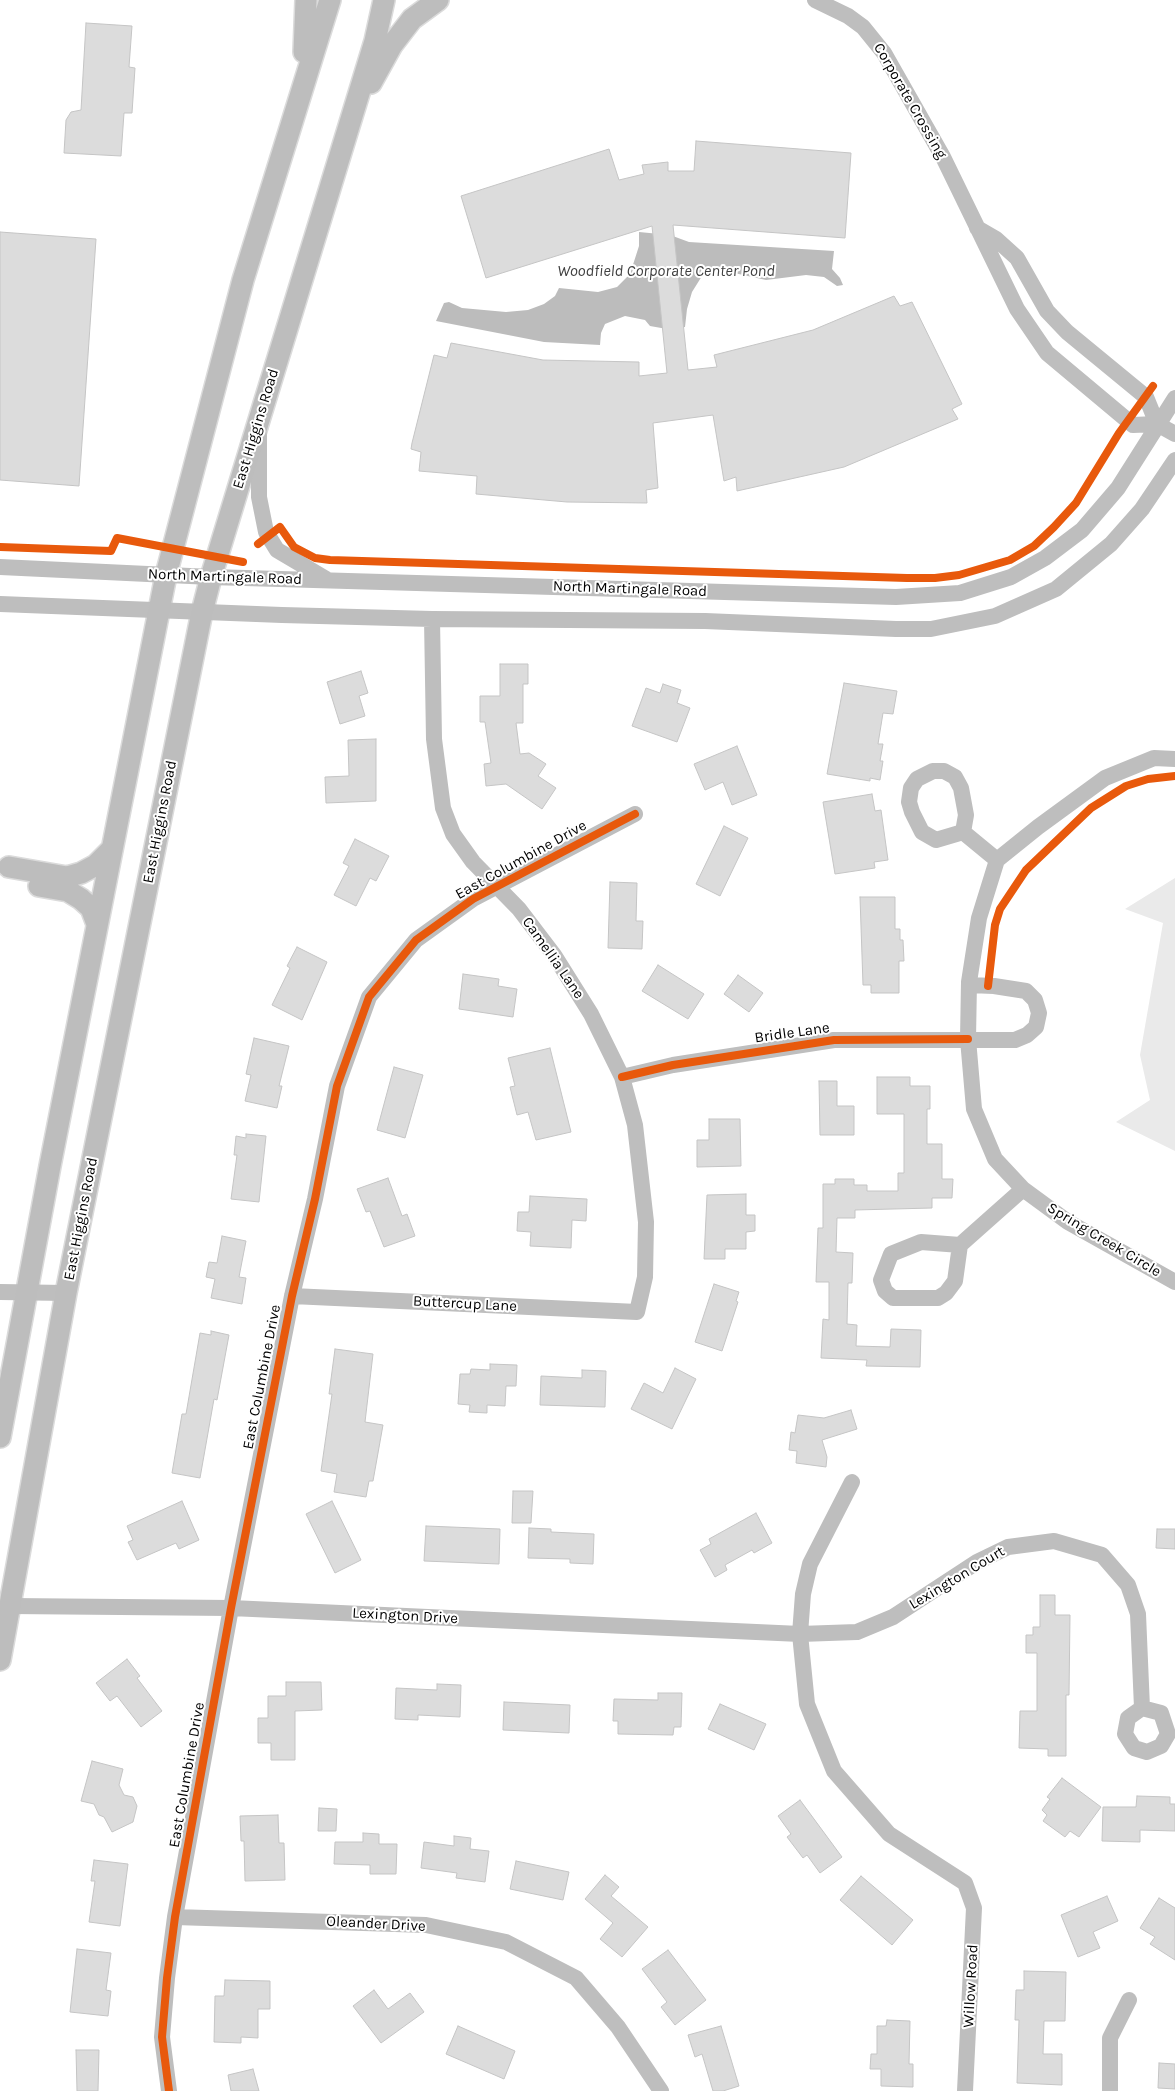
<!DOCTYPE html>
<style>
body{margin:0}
canvas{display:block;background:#fff}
</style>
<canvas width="1175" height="2091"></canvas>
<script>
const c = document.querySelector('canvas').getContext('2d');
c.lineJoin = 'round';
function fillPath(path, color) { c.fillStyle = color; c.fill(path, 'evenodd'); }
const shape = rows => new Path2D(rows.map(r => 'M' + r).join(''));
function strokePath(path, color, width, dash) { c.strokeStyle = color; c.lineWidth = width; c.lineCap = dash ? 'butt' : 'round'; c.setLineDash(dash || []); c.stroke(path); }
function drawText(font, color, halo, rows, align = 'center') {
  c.font = font + ' Karla,sans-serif'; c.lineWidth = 4; c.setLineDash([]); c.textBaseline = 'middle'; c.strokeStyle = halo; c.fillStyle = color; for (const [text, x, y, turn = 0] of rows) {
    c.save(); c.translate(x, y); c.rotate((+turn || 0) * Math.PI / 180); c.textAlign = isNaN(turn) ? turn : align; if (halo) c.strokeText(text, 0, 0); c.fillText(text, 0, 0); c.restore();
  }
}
fillPath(shape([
 [1175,878,1175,1151,1116,1122,1150,1100,1140,1055,1163,923,1125,909]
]), '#eaeaea');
fillPath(shape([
 [639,232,670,235,689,242,834,251,832,269,840,278,843,285,837,286,824,277,806,275,766,280,716,269,702,276,692,292,687,309,685,327,667,329,650,326,645,320,625,316,605,324,601,333,600,345,544,342,436,321,444,303,449,302,462,308,506,312,528,310,544,304,555,296,559,288,598,292,617,287,630,274,639,246]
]), '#bcbcbc');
const building = shape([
 [86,23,132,26,129,67,135,68,132,113,124,113,121,156,64,153,66,120,71,112,81,110,86,23],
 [696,141,851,153,845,238,673,225,688,370,717,367,714,355,813,330,894,296,900,306,912,302,962,404,952,409,958,419,844,467,737,491,736,477,724,481,713,415,653,423,658,488,646,490,647,503,567,502,476,494,477,476,419,471,421,452,411,449,412,443,434,355,447,358,451,343,543,360,639,362,639,376,667,373,652,226,486,278,461,196,609,149,619,180,644,174,642,165,668,162,668,171,694,171,696,141],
 [0,232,96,239,79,486,0,480,0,232],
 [500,664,528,664,528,684,523,684,523,723,516,723,520,754,529,753,546,764,538,776,556,788,542,809,506,784,486,786,484,764,491,763,485,722,480,722,480,696,500,696,500,664],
 [361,671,368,693,359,696,365,716,340,724,327,682,361,671],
 [844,683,897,691,893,714,883,713,878,744,883,744,880,761,883,761,880,780,870,778,870,781,827,774,844,683],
 [663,684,681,690,677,703,690,708,677,742,632,726,646,688,660,693,663,684],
 [376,739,376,801,326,803,325,777,349,776,348,740,376,739],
 [737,746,757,795,732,805,723,782,705,790,694,764,737,746],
 [872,794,875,811,881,810,888,860,874,862,875,868,835,874,823,802,872,794],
 [724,826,748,838,720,896,696,884,724,826],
 [355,839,389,856,376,881,370,878,356,906,334,895,349,866,343,863,355,839],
 [610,882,637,883,636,921,643,921,642,949,608,948,610,882],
 [860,897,895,897,895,929,900,929,900,940,903,940,904,961,899,961,899,993,871,993,871,985,863,985,860,897],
 [297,947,327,962,302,1020,272,1005,290,968,287,966,297,947],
 [658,965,704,994,688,1019,642,991,658,965],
 [463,974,499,979,498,986,517,989,513,1017,459,1009,463,974],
 [738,975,763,993,749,1012,724,994,738,975],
 [254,1038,289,1046,279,1086,282,1086,277,1108,245,1101,251,1075,246,1074,254,1038],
 [550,1048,571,1132,536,1140,528,1112,517,1115,510,1087,515,1086,508,1058,550,1048],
 [394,1067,423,1075,405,1138,377,1130,394,1067],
 [877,1077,910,1077,910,1086,930,1086,930,1109,927,1109,927,1144,942,1144,942,1179,953,1179,952,1198,932,1198,932,1208,855,1210,855,1218,837,1218,836,1252,853,1253,852,1283,848,1283,847,1324,857,1325,856,1346,890,1347,891,1329,921,1330,920,1367,866,1366,867,1360,821,1358,823,1319,829,1320,829,1282,816,1282,818,1228,823,1228,823,1184,835,1184,835,1179,854,1179,854,1185,867,1185,867,1191,898,1191,898,1173,904,1173,904,1114,877,1114,877,1077],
 [819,1081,837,1081,837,1106,854,1106,854,1135,820,1135,819,1081],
 [709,1119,740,1119,741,1166,697,1167,697,1140,709,1140,709,1119],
 [246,1134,266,1136,259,1202,231,1199,237,1155,234,1155,236,1136,246,1138,246,1134],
 [388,1178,402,1216,407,1214,415,1236,384,1247,370,1211,366,1212,357,1189,388,1178],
 [746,1194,746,1215,755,1215,755,1231,746,1232,746,1249,725,1249,725,1259,704,1259,707,1195,746,1194],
 [530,1196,587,1199,586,1221,572,1220,571,1248,530,1246,531,1232,517,1231,518,1212,529,1212,530,1196],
 [222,1236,246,1241,239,1277,246,1278,242,1304,211,1298,215,1279,206,1277,209,1262,217,1263,222,1236],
 [714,1284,739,1292,736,1301,738,1302,722,1351,695,1342,714,1284],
 [211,1331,229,1335,217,1400,214,1399,200,1478,172,1473,182,1414,186,1414,200,1333,211,1335,211,1331],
 [335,1349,373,1354,365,1422,383,1425,373,1481,369,1481,366,1497,334,1492,337,1474,321,1471,332,1394,329,1394,335,1349],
 [490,1364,517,1365,516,1386,506,1386,505,1406,487,1405,487,1413,469,1412,470,1405,458,1404,460,1374,470,1374,471,1369,490,1370,490,1364],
 [675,1368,696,1379,672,1429,631,1409,644,1383,663,1393,675,1368],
 [582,1370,606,1371,605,1407,540,1405,541,1376,582,1378,582,1370],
 [851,1410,857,1429,822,1440,827,1457,826,1467,796,1463,797,1451,789,1450,791,1432,795,1433,798,1415,824,1418,851,1410],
 [513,1491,533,1491,531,1523,512,1523,513,1491],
 [182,1501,199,1540,179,1549,176,1543,137,1560,128,1542,133,1540,127,1526,182,1501],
 [332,1501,361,1560,335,1573,306,1514,332,1501],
 [756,1513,772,1543,754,1553,752,1550,725,1565,727,1570,715,1577,700,1550,711,1544,709,1539,756,1513],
 [426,1526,500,1529,499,1564,424,1561,426,1526],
 [529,1528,551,1529,551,1532,594,1534,593,1564,570,1563,570,1559,528,1558,529,1528],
 [1157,1529,1175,1529,1175,1549,1156,1548,1157,1529],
 [1040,1595,1055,1595,1055,1615,1070,1615,1069,1695,1066,1695,1066,1756,1048,1756,1048,1749,1019,1748,1020,1711,1037,1711,1037,1653,1026,1653,1026,1635,1033,1635,1033,1627,1040,1627,1040,1595],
 [127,1659,140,1676,137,1678,162,1711,141,1727,117,1696,110,1701,96,1683,127,1659],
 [286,1682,321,1682,322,1710,295,1711,295,1760,271,1760,271,1743,258,1743,258,1718,268,1718,268,1696,286,1696,286,1682],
 [437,1684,461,1685,460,1717,418,1715,418,1720,395,1719,396,1688,437,1690,437,1684],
 [658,1693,682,1693,681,1727,674,1727,673,1735,618,1734,618,1721,613,1721,614,1699,658,1700,658,1693],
 [504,1702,570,1705,569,1733,503,1730,504,1702],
 [720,1704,766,1724,754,1750,708,1729,720,1704],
 [92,1761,123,1769,119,1785,124,1795,133,1797,137,1806,133,1822,112,1832,104,1817,99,1815,94,1804,81,1801,92,1761],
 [1062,1778,1101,1807,1079,1837,1070,1831,1065,1837,1043,1821,1047,1815,1042,1810,1050,1799,1047,1797,1062,1778],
 [1137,1796,1170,1797,1170,1804,1175,1804,1175,1831,1140,1830,1140,1842,1102,1841,1103,1807,1136,1807,1137,1796],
 [800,1800,842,1857,820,1873,807,1855,803,1858,787,1837,791,1834,778,1816,800,1800],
 [319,1808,337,1809,336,1831,318,1831,319,1808],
 [278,1815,279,1843,284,1843,285,1880,245,1881,244,1841,241,1841,240,1816,278,1815],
 [363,1833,379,1834,379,1844,397,1844,396,1874,370,1874,370,1865,334,1864,335,1842,363,1842,363,1833],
 [454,1836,471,1838,470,1849,489,1851,485,1882,456,1878,457,1873,421,1868,424,1842,454,1846,454,1836],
 [94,1860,128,1864,120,1926,89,1922,95,1881,91,1881,94,1860],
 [516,1861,569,1872,563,1900,510,1889,516,1861],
 [605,1875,619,1887,611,1896,648,1927,622,1957,600,1939,613,1923,585,1899,605,1875],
 [861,1876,913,1920,892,1945,840,1900,861,1876],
 [1107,1896,1118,1921,1093,1932,1100,1948,1078,1957,1061,1915,1107,1896],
 [1159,1898,1175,1908,1175,1960,1150,1944,1155,1937,1140,1928,1159,1898],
 [77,1949,111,1953,106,1990,111,1991,108,2016,70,2012,77,1949],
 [668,1950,706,2000,675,2025,661,2007,667,2002,642,1969,668,1950],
 [1024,1971,1066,1972,1065,2021,1044,2021,1043,2054,1062,2054,1062,2085,1017,2083,1019,2020,1015,2020,1016,1990,1024,1990,1024,1971],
 [225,1980,270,1981,270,2009,258,2009,258,2038,241,2037,241,2043,214,2042,215,1996,224,1996,225,1980],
 [374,1990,388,2009,410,1993,424,2012,381,2043,353,2006,374,1990],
 [887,2020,910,2021,909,2064,913,2064,913,2087,881,2086,881,2069,870,2069,871,2054,877,2054,877,2026,886,2026,887,2020],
 [458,2026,515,2051,504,2079,446,2054,458,2026],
 [721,2026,739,2086,723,2091,713,2091,702,2054,695,2057,688,2035,721,2026],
 [76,2050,99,2050,98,2091,77,2091,76,2050],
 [1159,2063,1175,2064,1175,2089,1158,2088,1159,2063],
 [253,2069,259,2091,231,2091,228,2075,253,2069]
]);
fillPath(building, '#dcdcdc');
strokePath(building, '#c5c5c5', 1);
const major = shape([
 [304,52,306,0],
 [371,83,392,45,412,19,438,0],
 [9,867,67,877,81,873,96,865,111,850],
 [39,886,68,891,81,899,91,908,97,924],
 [0,1437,50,1166,166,575,243,280,330,0],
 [0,1660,66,1293,202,612,211,577,375,41,384,0]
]);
strokePath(major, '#dbdbdb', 24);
strokePath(shape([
 [815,0,848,16,863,27,884,53,943,157,1017,309,1047,353,1133,425,1157,424],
 [977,228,996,239,1017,258,1047,311,1067,332,1146,397,1157,424],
 [1157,424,1175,434],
 [259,435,259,497,266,532,277,550,326,579],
 [0,567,211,577,896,597,960,593,1011,577,1045,558,1082,530,1118,488,1175,398],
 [0,604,282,615,432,619,705,621,896,629,931,629,995,616,1056,589,1111,544,1142,509,1175,460],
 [1175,759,1154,758,1105,778,1038,827,997,860,979,918,969,982,968,1039,974,1109,995,1159,1023,1189,1068,1222,1175,1282],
 [933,771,944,771,955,777,961,788,966,815,963,832,936,840,922,832,912,812,909,802,911,788,917,779,933,771],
 [963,832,997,860],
 [622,1077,673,1065,834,1040,1015,1040,1027,1035,1036,1027,1039,1013,1035,1000,1026,991,994,986,969,985],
 [960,1245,921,1242,891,1254,881,1280,885,1291,893,1298,938,1298,946,1293,955,1281,960,1245,1023,1189],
 [0,1292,66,1293],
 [292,1296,637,1312,645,1277,646,1222,635,1125,622,1077,591,1014,554,955,519,909,473,862,453,834,443,808,434,739,432,619],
 [852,1482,810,1564,803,1594,800,1634,807,1704,834,1771,889,1834,965,1883,974,1908,965,2091],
 [10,1606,231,1608,800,1634,857,1632,893,1617,977,1562,1008,1547,1054,1541,1102,1555,1128,1585,1138,1614,1142,1708,1128,1718,1125,1734,1134,1748,1147,1752,1161,1746,1168,1734,1161,1713,1142,1708],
 [175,1917,426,1925,506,1942,576,1978,618,2027,661,2091],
 [169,2091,162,2037,167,1978,175,1917,231,1608,292,1296,315,1199,337,1086,369,997,416,940,473,899,635,814],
 [1110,2091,1110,2038,1129,2000]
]), '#bebebe', 16);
strokePath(major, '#bdbdbd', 21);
strokePath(shape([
 [258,544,280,527,294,547,315,558,330,560,907,578,935,578,959,575,1010,560,1034,546,1054,527,1076,503,1119,433,1153,386],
 [0,547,111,551,117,538,243,562],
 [988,986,995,925,1000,909,1026,870,1091,808,1126,786,1148,779,1175,776],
 [622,1077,673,1065,834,1040,968,1039],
 [169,2091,162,2037,167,1978,175,1917,231,1608,292,1296,315,1199,337,1086,369,997,416,940,473,899,635,814]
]), '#e8590c', 8);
drawText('15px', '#000', '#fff', [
 ["Corporate Crossing",910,101,60],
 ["East Higgins Road",256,429,-73],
 ["North Martingale Road",225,577,2],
 ["North Martingale Road",630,589,2],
 ["East Higgins Road",160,822,-79],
 ["East Columbine Drive",521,860,-29],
 ["Camellia Lane",553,958,55],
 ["Bridle Lane",792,1033,-8],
 ["East Higgins Road",81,1219,-79],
 ["Spring Creek Circle",1104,1240,31],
 ["Buttercup Lane",465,1304,3],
 ["East Columbine Drive",262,1377,-79],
 ["Lexington Court",957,1578,-31],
 ["Lexington Drive",405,1616,3],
 ["East Columbine Drive",187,1775,-80],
 ["Oleander Drive",376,1924,3],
 ["Willow Road",971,1986,-87]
]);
drawText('italic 16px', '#404040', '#fff', [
 ["Woodfield Corporate Center Pond",666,271]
]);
</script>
